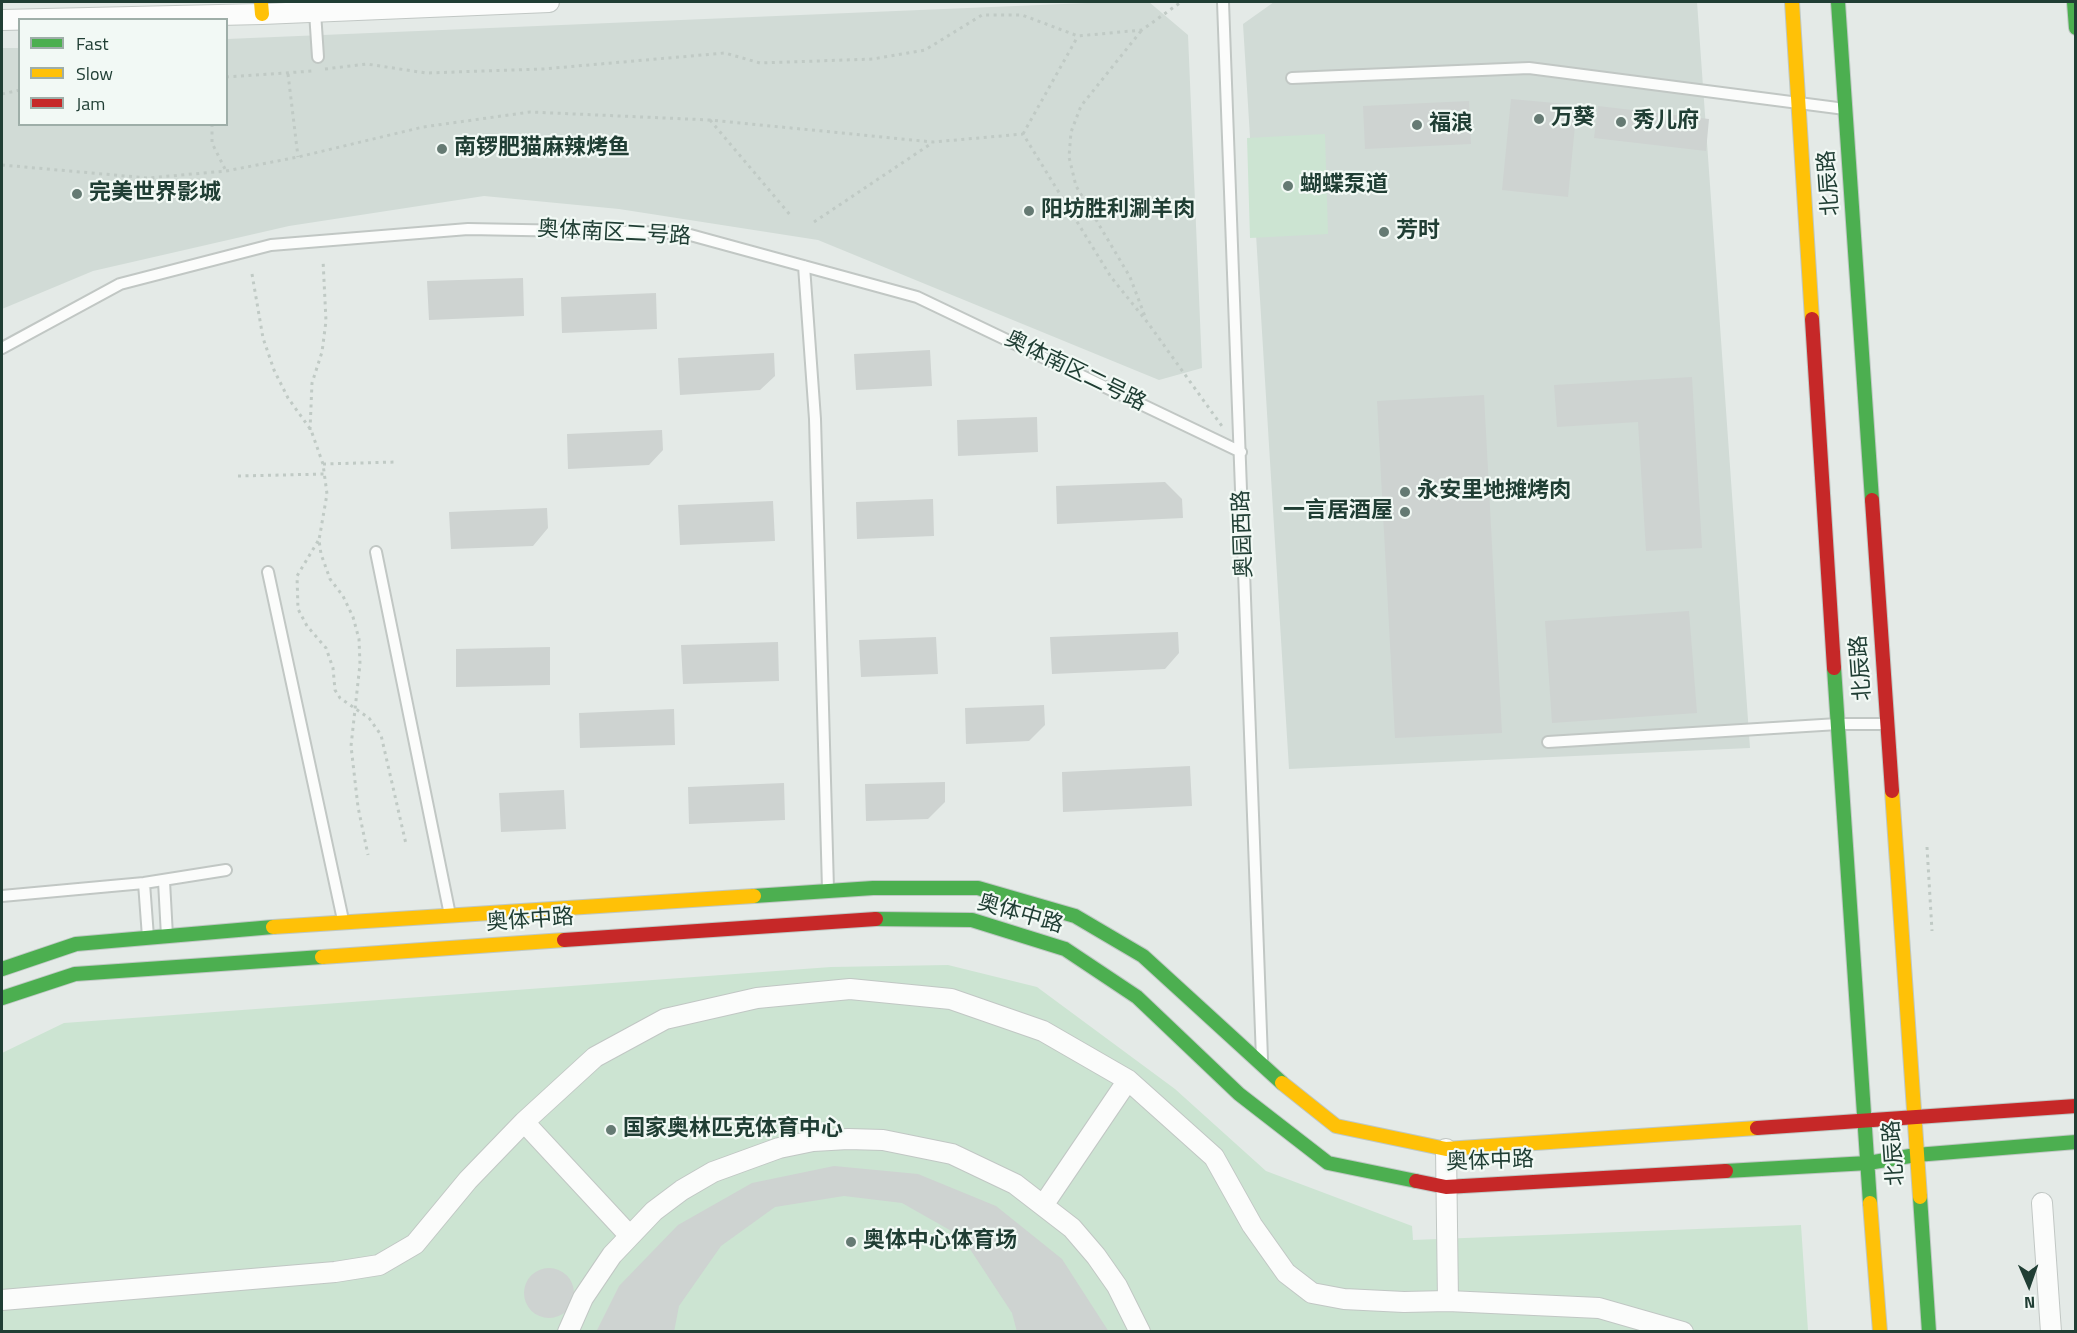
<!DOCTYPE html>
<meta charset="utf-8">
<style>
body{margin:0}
#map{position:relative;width:2077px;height:1333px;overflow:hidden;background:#e4eae7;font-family:"Titillium Web",sans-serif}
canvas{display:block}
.frame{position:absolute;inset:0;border:3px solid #203e34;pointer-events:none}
.legend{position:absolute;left:18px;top:18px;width:210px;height:108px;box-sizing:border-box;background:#f2f9f5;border:2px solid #9eaea8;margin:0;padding:8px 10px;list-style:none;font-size:18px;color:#203e34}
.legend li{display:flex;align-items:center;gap:12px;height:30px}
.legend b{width:30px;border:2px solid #9eaea8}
.north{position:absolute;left:1999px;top:1255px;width:60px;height:60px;-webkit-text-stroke:4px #f2f9f5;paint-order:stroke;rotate:178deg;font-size:16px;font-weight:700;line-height:24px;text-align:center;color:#203e34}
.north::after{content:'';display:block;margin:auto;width:21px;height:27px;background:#203e34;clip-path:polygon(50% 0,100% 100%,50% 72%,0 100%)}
</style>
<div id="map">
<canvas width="2077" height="1333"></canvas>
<div class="frame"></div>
<ul class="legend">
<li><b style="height:8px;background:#4caf50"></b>Fast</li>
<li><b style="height:8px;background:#ffc107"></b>Slow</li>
<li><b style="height:8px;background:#c62828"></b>Jam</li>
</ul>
<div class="north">N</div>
</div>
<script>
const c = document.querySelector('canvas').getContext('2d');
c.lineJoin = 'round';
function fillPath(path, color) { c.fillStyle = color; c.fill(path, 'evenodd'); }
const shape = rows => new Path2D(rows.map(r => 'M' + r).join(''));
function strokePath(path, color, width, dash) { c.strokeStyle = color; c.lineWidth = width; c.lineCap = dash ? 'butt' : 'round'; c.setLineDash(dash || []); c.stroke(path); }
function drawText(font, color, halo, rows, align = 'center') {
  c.font = font + ' "Titillium Web","Noto Sans SC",sans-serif'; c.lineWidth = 4.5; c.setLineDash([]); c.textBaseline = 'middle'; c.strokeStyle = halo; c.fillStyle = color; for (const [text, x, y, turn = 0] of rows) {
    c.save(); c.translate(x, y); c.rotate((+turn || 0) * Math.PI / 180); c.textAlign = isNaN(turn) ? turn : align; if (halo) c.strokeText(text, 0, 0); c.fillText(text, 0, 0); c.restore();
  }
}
fillPath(shape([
 [1111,2,1149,2,1188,35,1202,368,1159,380,818,240,619,209,484,196,289,226,93,271,2,309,2,48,19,48,20,124,226,124,227,39],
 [1274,2,1697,2,1750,748,1289,769,1243,24]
]), '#d1dbd6');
fillPath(shape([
 [1325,134,1328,234,1250,238,1247,138],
 [948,965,1037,987,1175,1089,1266,1171,1412,1226,1413,1240,1801,1225,1808,1331,2,1332,2,1053,64,1023,831,967]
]), '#cce4d2');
fillPath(shape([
 [1511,99,1577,105,1568,197,1502,190],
 [1469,101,1471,144,1365,149,1363,106],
 [1598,106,1709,119,1706,151,1594,138],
 [523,278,524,316,429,320,427,281],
 [656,293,657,329,562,333,561,297],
 [930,350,932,386,856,390,854,354],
 [774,353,775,376,760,390,680,395,678,358],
 [1692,377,1702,548,1646,551,1638,422,1557,427,1554,385],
 [1484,395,1502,733,1395,738,1377,401],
 [1037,417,1038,452,958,456,957,420],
 [662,430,663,450,649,465,568,469,567,434],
 [1165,482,1182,499,1183,518,1057,524,1056,486],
 [933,499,934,536,857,539,856,502],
 [773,501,775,541,680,545,678,505],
 [547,508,548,528,533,546,451,549,449,512],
 [1689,611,1697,713,1552,723,1545,621],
 [1178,632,1179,653,1165,669,1052,674,1050,637],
 [936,637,938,674,861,677,859,640],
 [778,642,779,681,683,684,681,645],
 [550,647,550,685,456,687,456,649],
 [1044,705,1045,725,1029,741,966,744,965,708],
 [674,709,675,745,580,748,579,713],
 [1190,766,1192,806,1063,812,1062,772],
 [945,782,945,802,928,819,866,821,865,784],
 [784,783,785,820,689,824,688,787],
 [564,790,566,829,501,832,499,793],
 [834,1166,918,1174,996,1206,1062,1259,1109,1332,1017,1332,1012,1313,962,1237,902,1203,844,1196,775,1207,721,1246,679,1306,674,1332,596,1332,619,1286,678,1225,752,1183],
 '524 1293a25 25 0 1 1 50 0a25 25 0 1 1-50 0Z'
]), '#ced3d1');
const lane = shape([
 [1223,2,1262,1059],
 [315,12,318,57],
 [1292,78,1529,68,1845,109],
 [804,266,815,419,828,889],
 [2,348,120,284,271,245,468,229,683,233,917,297,1241,452],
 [376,552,450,915],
 [268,572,343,920],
 [1548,742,1838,724,1887,724],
 [164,881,167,936],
 [144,883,148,937],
 [2,896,144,883,226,870]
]);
const street = shape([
 [2,20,262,14,549,2],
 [524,1122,629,1235],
 [1446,1149,1448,1301],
 [2042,1203,2051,1332],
 [1044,1204,1128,1080],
 [2,1300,335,1272,379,1265,415,1244,468,1180,524,1122,595,1057,665,1019,757,998,850,989,951,999,1043,1031,1128,1080,1214,1157,1252,1225,1286,1273,1312,1293,1344,1299,1404,1302,1448,1301,1599,1308,1683,1332],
 [568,1332,583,1298,612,1255,654,1211,682,1190,713,1172,779,1148,813,1141,848,1139,883,1140,952,1154,1015,1184,1072,1228,1096,1256,1117,1286,1140,1332]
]);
const fast = shape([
 [1838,2,1872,500],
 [2074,2,2076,28],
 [1834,668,1870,1203],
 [754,896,873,888,978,888,1075,916,1143,956,1282,1083],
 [876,919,972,920,1065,949,1137,997,1239,1094,1328,1163,1416,1181],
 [2,969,76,944,273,927],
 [2,998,75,974,322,957],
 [1726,1171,1868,1163,1916,1155,2076,1142],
 [1920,1197,1929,1332]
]);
const slow = shape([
 [261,2,262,14],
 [1792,2,1812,319],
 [1892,791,1920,1197],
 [273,927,754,896],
 [322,957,564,940],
 [1282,1083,1336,1126,1446,1149,1757,1128],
 [1870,1203,1880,1332]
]);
const jam = shape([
 [1812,319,1834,668],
 [1872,500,1892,791],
 [564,940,876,919],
 [1757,1128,2076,1106],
 [1416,1181,1446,1187,1726,1171]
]);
strokePath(lane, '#c1c7c4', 14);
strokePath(street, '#c1c7c4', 22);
strokePath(fast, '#bfc8c4', 16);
strokePath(slow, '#bfc8c4', 16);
strokePath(jam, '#bfc8c4', 16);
strokePath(shape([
 [1141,31,1081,106,1071,132,1069,157,1076,186,1130,277,1146,319],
 [325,69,367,64,426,73,543,69,725,53,760,63,873,59,925,50,982,15,1022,15,1078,36,1142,30,1181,2],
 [288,74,298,157],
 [226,77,313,71],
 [2,94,20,90],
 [710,120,791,216],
 [212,124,212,143,226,171],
 [1023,134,1078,36],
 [2,165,148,178,226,171,298,157,423,127,530,112,710,120,933,142,1023,134,1111,277,1148,323,1224,429],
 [814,222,932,143],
 [252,274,263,338,274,370,288,398,311,430,323,464,327,494,319,540,321,554,330,579,343,596,353,617,359,639,360,664,351,746,358,807,368,855],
 [310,430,312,383,322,352,326,321,323,260],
 [323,464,396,462],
 [238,476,325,474],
 [318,541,297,576,298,609,307,626,326,648,333,668,335,690,340,698,369,718,381,735,406,844],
 [1927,847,1932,931]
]), '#c0cac5', 3, [3, 4.5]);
strokePath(lane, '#fbfcfb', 10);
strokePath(street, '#fbfcfb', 20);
strokePath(fast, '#4caf50', 14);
strokePath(slow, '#ffc107', 14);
strokePath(jam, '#c62828', 14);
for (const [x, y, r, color] of [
 [1539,119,6,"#657a73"],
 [1621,122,6,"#657a73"],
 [1417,125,6,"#657a73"],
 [442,149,6,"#657a73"],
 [1288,186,6,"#657a73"],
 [77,194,6,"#657a73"],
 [1029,211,6,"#657a73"],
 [1384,232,6,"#657a73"],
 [1405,492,6,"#657a73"],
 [1405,512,6,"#657a73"],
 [611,1130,6,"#657a73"],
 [851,1242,6,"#657a73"]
]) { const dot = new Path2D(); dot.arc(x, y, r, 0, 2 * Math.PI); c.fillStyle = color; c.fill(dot); strokePath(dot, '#f2f9f5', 2); }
drawText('bold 22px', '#203e34', '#f2f9f5', [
 ["万葵",1551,119],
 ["秀儿府",1633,122],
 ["福浪",1429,125],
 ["南锣肥猫麻辣烤鱼",454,149],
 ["蝴蝶泵道",1300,186],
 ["完美世界影城",89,194],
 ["阳坊胜利涮羊肉",1041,211],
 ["芳时",1396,232],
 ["永安里地摊烤肉",1417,492],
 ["一言居酒屋",1393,512,"right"],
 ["国家奥林匹克体育中心",623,1130],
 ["奥体中心体育场",863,1242]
], 'left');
drawText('22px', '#203e34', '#f2f9f5', [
 ["北辰路",1830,183,-94],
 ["奥体南区二号路",614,234,3],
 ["奥体南区二号路",1075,372,26],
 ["奥园西路",1244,534,-92],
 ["北辰路",1862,668,-94],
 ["奥体中路",1020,915,16],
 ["奥体中路",530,921,-4],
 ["北辰路",1895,1153,-94],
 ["奥体中路",1490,1162,-2]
]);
</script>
